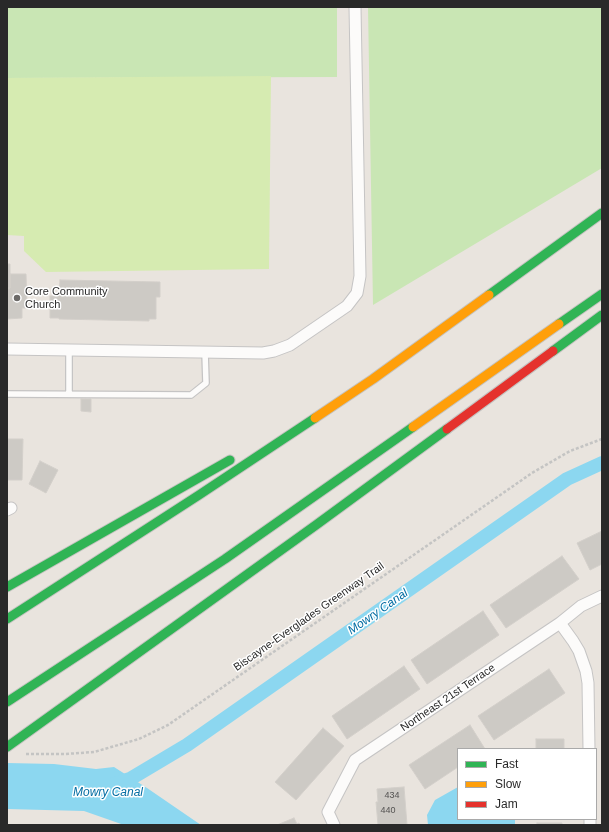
<!DOCTYPE html>
<style>
body{margin:0}
#map{position:relative;width:609px;height:832px;overflow:hidden;background:#e9e4de;font-family:Arial,sans-serif}
canvas{display:block}
.frame{position:absolute;inset:0;border:8px solid #292929;pointer-events:none}
.legend{position:absolute;left:457px;top:748px;width:140px;height:72px;box-sizing:border-box;background:#fff;border:1px solid #a9a9a9;margin:0;padding:5px 7px;list-style:none;font-size:12px;color:#292929}
.legend li{display:flex;align-items:center;gap:8px;height:20px}
.legend b{width:20px;border:1px solid #a9a9a9}
</style>
<div id="map">
<canvas width="609" height="832"></canvas>
<div class="frame"></div>
<ul class="legend">
<li><b style="height:5px;background:#30b455"></b>Fast</li>
<li><b style="height:5px;background:#ff9f0a"></b>Slow</li>
<li><b style="height:5px;background:#e5322d"></b>Jam</li>
</ul>
</div>
<script>
const c = document.querySelector('canvas').getContext('2d');
c.lineJoin = 'round';
function fillPath(path, color) { c.fillStyle = color; c.fill(path, 'evenodd'); }
const shape = rows => new Path2D(rows.map(r => 'M' + r).join(''));
function strokePath(path, color, width, dash) { c.strokeStyle = color; c.lineWidth = width; c.lineCap = dash ? 'butt' : 'round'; c.setLineDash(dash || []); c.stroke(path); }
function drawText(font, color, halo, rows, align = 'center') {
  c.font = font + ' Arial,sans-serif'; c.lineWidth = 3; c.setLineDash([]); c.textBaseline = 'middle'; c.strokeStyle = halo; c.fillStyle = color; for (const [text, x, y, turn = 0] of rows) {
    c.save(); c.translate(x, y); c.rotate((+turn || 0) * Math.PI / 180); c.textAlign = isNaN(turn) ? turn : align; if (halo) c.strokeText(text, 0, 0); c.fillText(text, 0, 0); c.restore();
  }
}
fillPath(shape([
 [7,7,337,7,337,77,7,78],
 [368,7,602,7,602,168,373,305]
]), '#c9e6b4');
fillPath(shape([
 [271,76,269,269,46,272,24,251,24,236,7,235,7,78]
]), '#d6ebb1');
fillPath(shape([
 [7,763,54,764,96,769,114,767,147,788,201,825,124,825,84,811,7,809],
 [458,787,458,819,515,819,515,825,428,825,427,815,435,800]
]), '#8cd7f0');
strokePath(shape([
 [114,784,130,779,187,745,567,479,602,463]
]), '#8cd7f0', 14);
const building = shape([
 [7,264,10,264,10,288,7,288,7,264],
 [10,274,26,274,27,308,22,308,22,318,7,319,7,288,10,288,10,274],
 [60,280,160,282,160,297,156,297,156,319,149,319,149,321,59,319,59,318,50,318,50,296,59,296,60,280],
 [81,399,91,399,91,412,81,411,81,399],
 [7,439,23,439,22,480,7,480,7,439],
 [40,461,58,470,46,493,29,484,40,461],
 [602,531,602,564,590,570,577,543,602,531],
 [562,556,579,579,506,628,490,605,562,556],
 [483,611,499,635,427,684,411,660,483,611],
 [404,666,420,689,347,739,332,716,404,666],
 [549,669,565,693,494,740,478,716,549,669],
 [470,725,485,749,458,749,458,767,425,789,409,765,470,725],
 [323,728,344,746,296,800,275,782,323,728],
 [536,739,564,739,564,749,536,749,536,739],
 [404,787,407,825,378,825,376,802,378,802,377,789,404,787],
 [294,818,297,824,299,823,300,825,277,825,294,818],
 [537,823,562,823,562,825,537,825,537,823]
]);
fillPath(building, '#cdcac5');
strokePath(building, '#d3cfca', 1);
const lane = shape([
 [69,350,69,394],
 [7,394,191,395,206,383,205,352]
]);
const street = shape([
 [7,349,263,353,274,351,290,345,347,306,357,293,360,276,355,7],
 [7,510,11,508],
 [560,623,573,641,579,651,586,671,588,683,589,749],
 [590,819,590,825],
 [334,825,328,812,355,760,560,623,581,606,602,596]
]);
const fast = shape([
 [489,295,602,213],
 [559,324,602,294],
 [553,351,602,315],
 [7,587,230,460],
 [7,619,199,495,315,418],
 [7,702,225,559,413,427],
 [7,747,316,525,447,429]
]);
const slow = shape([
 [315,418,373,379,489,295],
 [413,427,559,324]
]);
const jam = shape([
 [447,429,553,351]
]);
strokePath(lane, '#c5c4c4', 8);
strokePath(street, '#c5c4c4', 13);
strokePath(fast, '#c4c3c0', 11);
strokePath(slow, '#c4c3c0', 11);
strokePath(jam, '#c4c3c0', 11);
strokePath(shape([
 [26,754,65,754,94,752,139,739,168,725,532,473,570,451,602,439]
]), '#c4c4c3', 2.5, [3, 2]);
strokePath(lane, '#fcfbfa', 5.5);
strokePath(street, '#fcfbfa', 11);
strokePath(fast, '#30b455', 9);
strokePath(slow, '#ff9f0a', 9);
strokePath(jam, '#e5322d', 9);
for (const [x, y, r, color] of [
 [17,298,4,"#6c6a68"]
]) { const dot = new Path2D(); dot.arc(x, y, r, 0, 2 * Math.PI); c.fillStyle = color; c.fill(dot); strokePath(dot, '#fff', 1.5); }
drawText('9px', '#545352', null, [
 ["434",392,796],
 ["440",388,811]
]);
drawText('11px', '#292929', '#fff', [
 ["Core Community",25,292],
 ["Church",25,305]
], 'left');
drawText('11px', '#292929', '#fff', [
 ["Biscayne-Everglades Greenway Trail",309,617,-35],
 ["Northeast 21st Terrace",448,698,-34]
]);
drawText('italic 12px', '#036da3', '#fff', [
 ["Mowry Canal",378,612,-35],
 ["Mowry Canal",108,793]
]);
</script>
